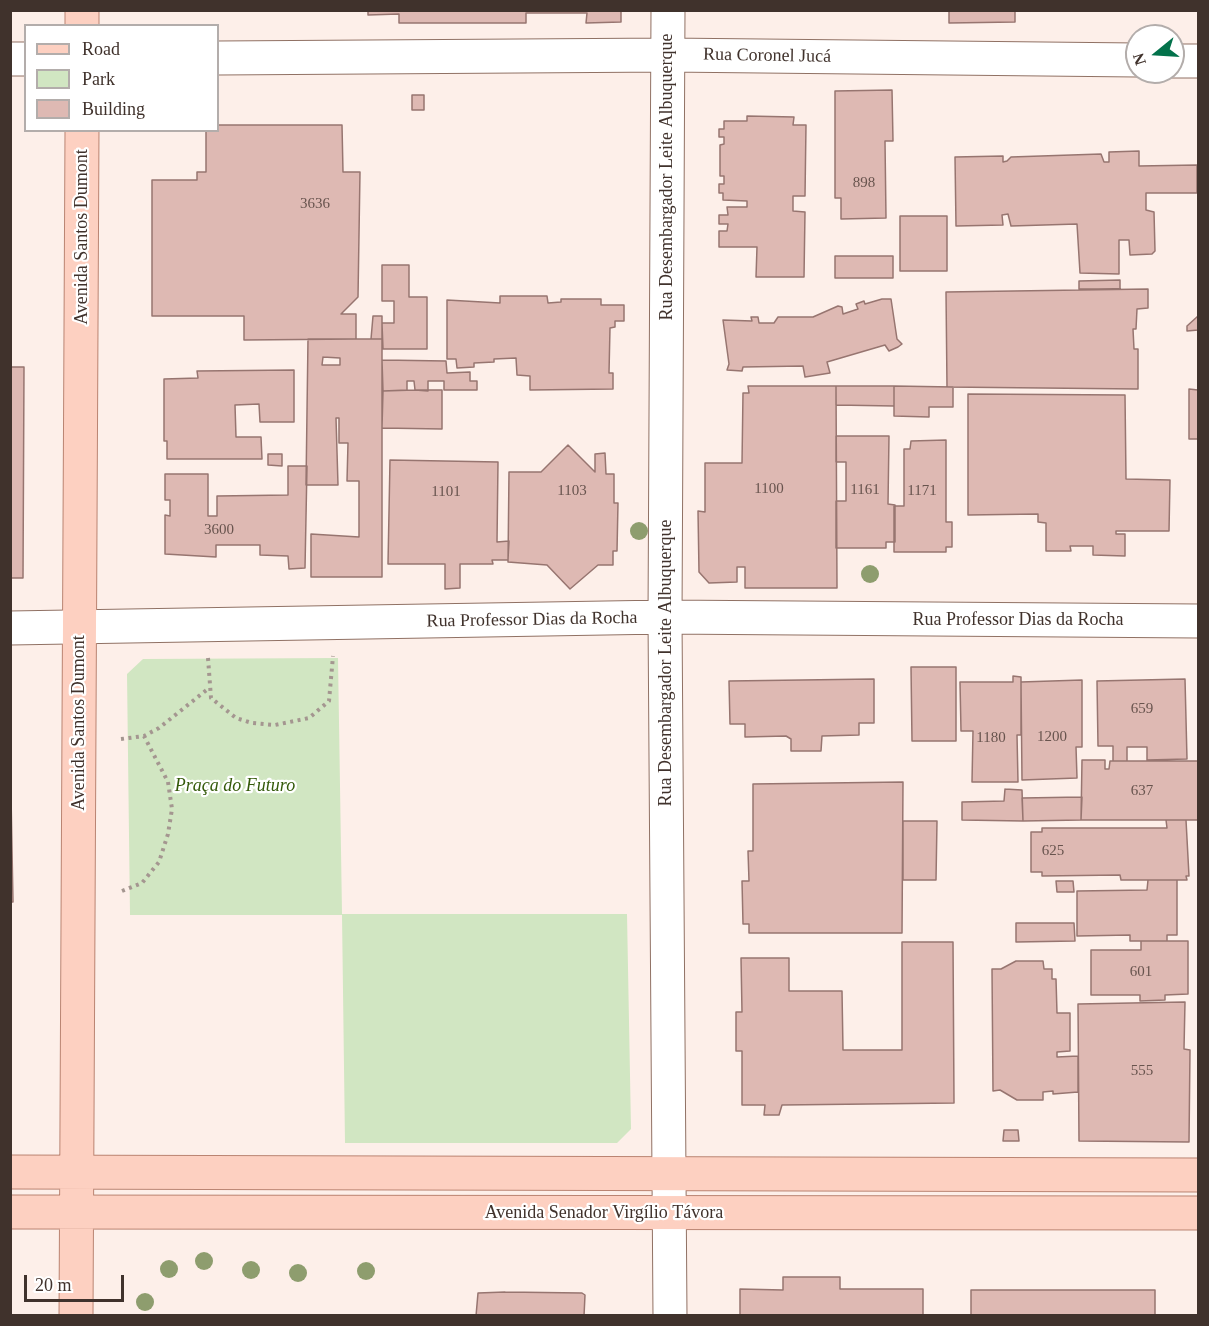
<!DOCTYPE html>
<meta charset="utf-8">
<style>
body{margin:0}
#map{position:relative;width:1209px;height:1326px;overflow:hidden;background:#fdefe9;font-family:"Times New Roman",serif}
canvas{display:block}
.frame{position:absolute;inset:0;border:12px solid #40322c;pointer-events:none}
.legend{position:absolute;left:24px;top:24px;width:195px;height:108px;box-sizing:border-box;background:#fff;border:2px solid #b3adab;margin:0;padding:8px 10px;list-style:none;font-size:18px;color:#40322c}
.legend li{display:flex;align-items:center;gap:12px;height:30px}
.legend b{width:30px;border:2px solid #b3adab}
.north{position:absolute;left:1125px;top:24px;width:60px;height:60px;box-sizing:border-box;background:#fff;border:2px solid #b3adab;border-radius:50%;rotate:252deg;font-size:16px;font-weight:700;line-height:24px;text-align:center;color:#40322c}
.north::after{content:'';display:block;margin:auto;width:21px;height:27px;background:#03724b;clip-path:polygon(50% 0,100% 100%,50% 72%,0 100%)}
.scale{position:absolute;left:24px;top:1275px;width:100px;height:27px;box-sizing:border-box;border:3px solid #40322c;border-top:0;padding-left:8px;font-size:18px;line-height:21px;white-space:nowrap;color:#40322c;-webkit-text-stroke:4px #fff;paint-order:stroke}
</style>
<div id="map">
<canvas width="1209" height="1326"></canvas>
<div class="frame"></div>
<ul class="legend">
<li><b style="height:8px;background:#fdd0c1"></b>Road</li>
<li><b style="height:16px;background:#d1e6c2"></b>Park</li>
<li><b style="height:16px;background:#deb9b3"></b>Building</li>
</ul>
<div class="north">N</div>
<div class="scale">20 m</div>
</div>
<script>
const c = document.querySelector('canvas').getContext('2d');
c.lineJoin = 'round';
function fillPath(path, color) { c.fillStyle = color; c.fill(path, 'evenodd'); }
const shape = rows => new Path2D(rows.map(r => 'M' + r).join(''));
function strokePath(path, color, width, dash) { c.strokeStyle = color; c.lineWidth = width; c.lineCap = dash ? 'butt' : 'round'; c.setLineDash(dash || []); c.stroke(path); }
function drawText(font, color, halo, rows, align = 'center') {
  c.font = font + ' "Times New Roman",serif'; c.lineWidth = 4.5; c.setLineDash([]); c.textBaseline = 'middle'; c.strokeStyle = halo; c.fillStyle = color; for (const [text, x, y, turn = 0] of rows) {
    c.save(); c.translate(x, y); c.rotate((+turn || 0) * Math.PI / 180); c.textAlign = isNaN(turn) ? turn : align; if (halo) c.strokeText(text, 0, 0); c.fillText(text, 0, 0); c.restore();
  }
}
fillPath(shape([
 [338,658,342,914,627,914,631,1129,617,1143,345,1143,342,915,130,915,127,674,143,659]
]), '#d1e6c2');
const building = shape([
 [368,10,621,10,621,22,586,23,587,13,526,13,526,23,399,23,399,14,368,15,368,10],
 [949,10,1015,10,1015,22,949,23,949,10],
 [892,90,893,141,885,141,886,218,841,219,841,198,835,198,835,91,892,90],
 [412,95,424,95,424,110,412,110,412,95],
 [747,116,794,117,793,125,806,125,805,196,793,196,793,211,805,212,804,277,756,277,757,247,719,247,719,231,727,231,728,224,719,224,719,215,728,215,727,207,747,207,747,201,723,200,723,193,719,193,719,184,724,184,724,176,720,176,720,145,724,144,724,137,719,137,719,129,724,129,724,121,747,121,747,116],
 [218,125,342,125,343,172,360,172,358,297,341,314,356,314,356,339,244,340,244,316,152,316,152,180,197,180,197,172,206,172,206,130,218,130,218,125],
 [1139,151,1139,166,1197,165,1197,193,1146,193,1146,210,1154,212,1155,251,1152,254,1130,255,1129,240,1119,240,1119,274,1080,273,1077,224,1011,226,1008,214,1002,215,1003,225,956,226,955,157,1003,156,1003,162,1007,161,1011,157,1101,154,1104,162,1109,162,1109,152,1139,151],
 [900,216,947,216,947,271,900,271,900,216],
 [835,256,893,256,893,278,835,278,835,256],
 [382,265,409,265,409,297,427,297,427,349,383,349,382,323,394,323,394,301,382,301,382,265],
 [1120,280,1120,289,1079,289,1079,281,1120,280],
 [1148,289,1148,308,1137,309,1136,329,1133,329,1134,349,1138,349,1138,389,947,387,946,292,1148,289],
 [500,296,547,296,548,303,561,302,561,299,601,299,601,305,624,305,624,321,615,321,615,327,610,328,609,373,613,373,613,389,530,390,530,376,517,375,516,358,494,359,494,362,474,363,474,367,457,368,456,359,447,359,447,300,500,303,500,296],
 [882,299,891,299,897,339,902,344,898,347,889,351,885,345,827,362,830,373,805,377,803,366,743,367,742,371,727,370,729,364,723,320,752,321,751,317,758,317,759,323,774,323,778,317,813,317,838,306,842,307,843,314,858,309,856,304,864,301,865,304,882,299],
 [373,316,382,316,382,339,371,339,373,316],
 [1198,316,1198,330,1187,331,1187,326,1198,316],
 [308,339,382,339,382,577,311,577,311,534,359,537,359,481,347,481,348,443,339,443,339,418,336,418,338,485,306,485,308,339],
 [323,357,340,358,340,365,322,365,323,357],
 [382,360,446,361,447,373,470,372,470,381,477,381,477,390,444,390,444,381,428,381,428,391,415,390,414,381,407,381,407,390,383,391,382,360],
 [10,367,24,367,23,578,10,578,10,367],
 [294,370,294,422,260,422,259,404,235,405,236,437,261,437,262,459,167,459,167,441,164,441,164,379,198,378,197,371,294,370],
 [748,386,836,386,837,588,745,588,745,567,737,567,737,582,709,583,699,572,698,511,705,512,705,463,742,463,743,393,749,393,748,386],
 [836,386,894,386,894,406,836,405,836,386],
 [894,386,953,387,953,407,929,407,929,417,894,416,894,386],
 [1189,389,1198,390,1198,439,1189,439,1189,389],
 [415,390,442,390,442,429,382,428,383,391,415,390],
 [968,394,1125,395,1126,479,1170,480,1169,531,1116,531,1116,534,1125,534,1125,556,1093,555,1093,546,1070,546,1071,551,1046,551,1046,523,1038,522,1038,514,968,515,968,394],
 [836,436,889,436,888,504,895,505,895,542,886,542,886,548,836,548,836,501,846,501,846,462,836,462,836,436],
 [946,440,946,522,952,522,952,547,946,547,946,552,894,552,894,506,904,506,904,449,910,449,911,441,946,440],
 [568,445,595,472,595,454,605,453,606,474,614,474,614,503,618,503,617,551,613,551,613,565,598,565,570,589,547,565,508,562,509,472,541,472,568,445],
 [268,454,282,454,282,466,268,465,268,454],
 [390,460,498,462,497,542,509,541,508,560,492,560,493,564,460,564,460,588,445,589,445,564,388,564,390,460],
 [288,466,307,466,305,568,289,569,288,556,260,555,260,545,216,545,216,557,165,554,165,515,170,516,170,500,165,500,165,474,208,474,208,516,217,516,217,496,288,495,288,466],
 [911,667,956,667,956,741,912,741,911,667],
 [1013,676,1021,677,1021,735,1017,735,1018,782,972,782,973,731,961,731,960,682,1013,682,1013,676],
 [874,679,874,723,859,723,859,735,822,736,821,751,791,751,791,739,786,736,745,737,745,724,730,724,729,681,874,679],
 [1185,679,1187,759,1147,760,1147,747,1127,747,1127,761,1113,761,1113,746,1098,746,1097,681,1185,679],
 [1082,680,1082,747,1076,747,1077,778,1022,780,1021,682,1082,680],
 [10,742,13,902,10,902,10,742],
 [1082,760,1105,760,1105,769,1109,769,1110,761,1198,761,1198,820,1081,820,1082,760],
 [903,782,902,933,749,933,749,924,743,924,742,881,749,881,748,851,753,851,753,784,903,782],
 [1005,789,1022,790,1023,821,962,820,962,802,1004,801,1005,789],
 [1082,797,1081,820,1023,821,1022,798,1082,797],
 [1166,820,1186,820,1189,876,1186,876,1187,880,1121,880,1120,875,1042,876,1042,872,1031,872,1031,832,1042,832,1042,828,1167,828,1166,820],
 [903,821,937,821,936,880,903,880,903,821],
 [1148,880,1177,880,1177,935,1167,935,1167,941,1130,941,1130,935,1077,936,1077,891,1147,890,1148,880],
 [1056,881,1073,881,1074,892,1057,892,1056,881],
 [1016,923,1074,923,1075,941,1016,942,1016,923],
 [1141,941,1188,941,1188,994,1165,995,1165,1000,1140,1001,1140,995,1091,995,1091,950,1141,950,1141,941],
 [902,942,953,942,954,1103,782,1105,779,1115,764,1115,765,1105,742,1105,742,1051,736,1051,736,1012,742,1012,741,958,789,958,789,991,842,991,843,1050,902,1050,902,942],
 [1016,961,1043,961,1044,969,1052,969,1052,979,1056,979,1057,1013,1070,1013,1070,1051,1057,1052,1057,1057,1078,1056,1078,1092,1053,1094,1053,1091,1043,1092,1043,1100,1017,1100,1000,1090,993,1091,992,969,1001,969,1016,961],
 [1185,1002,1184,1049,1190,1050,1189,1142,1079,1141,1078,1004,1185,1002],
 [1004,1130,1018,1130,1019,1141,1003,1141,1004,1130],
 [783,1277,840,1277,840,1289,923,1289,923,1316,740,1316,740,1289,783,1290,783,1277],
 [971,1290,1155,1290,1155,1316,971,1316,971,1290],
 [505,1292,582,1293,585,1295,584,1316,476,1316,478,1293,505,1292]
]);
fillPath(building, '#deb9b3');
strokePath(building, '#977570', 1.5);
const street = shape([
 [668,10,665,617,670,1316],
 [218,58,668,55,1137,60],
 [10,59,26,59],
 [1173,61,1198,61],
 [10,628,665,617,1198,621]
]);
const primary = shape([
 [82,10,82,26],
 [10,1172,1198,1175],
 [10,1212,1198,1213],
 [76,1316,82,130]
]);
strokePath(street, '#907164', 35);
strokePath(primary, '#ba8472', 35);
strokePath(shape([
 [208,658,211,698,236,718,252,723,275,725,309,718,329,701,333,656],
 [121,739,144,736,159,728,209,688],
 [122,891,142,883,159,862,168,834,172,809,168,782,144,736]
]), '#a49690', 4, [3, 4.5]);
strokePath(street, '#fff', 33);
strokePath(primary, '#fdd0c1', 33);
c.fillStyle = '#8e9d6e';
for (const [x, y] of [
 [639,531],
 [870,574],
 [204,1261],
 [169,1269],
 [251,1270],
 [366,1271],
 [298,1273],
 [145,1302]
]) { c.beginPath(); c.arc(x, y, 9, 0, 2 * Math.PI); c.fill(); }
drawText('15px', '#68544e', null, [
 ["898",864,183],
 ["3636",315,204],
 ["1100",769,489],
 ["1161",865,490],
 ["1103",572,491],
 ["1171",922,491],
 ["1101",446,492],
 ["3600",219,530],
 ["659",1142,709],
 ["1200",1052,737],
 ["1180",991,738],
 ["637",1142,791],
 ["625",1053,851],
 ["601",1141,972],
 ["555",1142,1071]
]);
drawText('18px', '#40322c', '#fff', [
 ["Rua Coronel Jucá",767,56,1],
 ["Rua Desembargador Leite Albuquerque",667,177,-90],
 ["Avenida Santos Dumont",82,237,-90],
 ["Rua Professor Dias da Rocha",532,620,-1],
 ["Rua Professor Dias da Rocha",1018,620],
 ["Rua Desembargador Leite Albuquerque",666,663,-90],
 ["Avenida Santos Dumont",79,723,-90],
 ["Avenida Senador Virgílio Távora",604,1213]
]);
drawText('italic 18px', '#345a0a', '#fff', [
 ["Praça do Futuro",235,786]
]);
</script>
